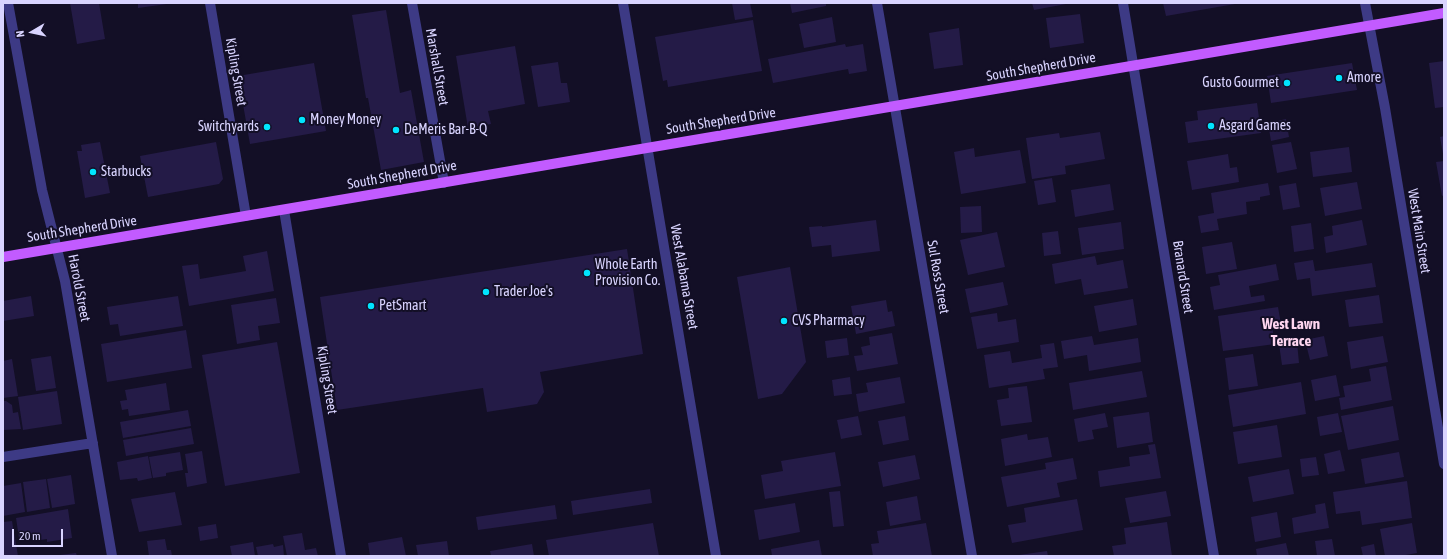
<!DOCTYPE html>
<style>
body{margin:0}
#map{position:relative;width:1447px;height:559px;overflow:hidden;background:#130f26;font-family:"Asap Condensed",sans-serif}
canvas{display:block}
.frame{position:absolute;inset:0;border:4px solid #d9d4ff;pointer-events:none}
.north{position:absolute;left:12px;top:12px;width:40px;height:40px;-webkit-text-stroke:3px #130f26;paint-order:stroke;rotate:261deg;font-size:11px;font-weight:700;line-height:16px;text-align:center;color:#d9d4ff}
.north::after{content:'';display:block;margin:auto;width:14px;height:18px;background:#d9d4ff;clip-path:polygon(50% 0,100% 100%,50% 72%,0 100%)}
.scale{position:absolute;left:12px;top:529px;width:51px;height:18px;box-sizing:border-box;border:2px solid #d9d4ff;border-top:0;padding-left:5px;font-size:12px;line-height:14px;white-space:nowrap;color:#d9d4ff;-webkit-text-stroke:3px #130f26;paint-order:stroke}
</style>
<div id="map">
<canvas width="1447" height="559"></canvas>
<div class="frame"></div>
<div class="north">N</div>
<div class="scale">20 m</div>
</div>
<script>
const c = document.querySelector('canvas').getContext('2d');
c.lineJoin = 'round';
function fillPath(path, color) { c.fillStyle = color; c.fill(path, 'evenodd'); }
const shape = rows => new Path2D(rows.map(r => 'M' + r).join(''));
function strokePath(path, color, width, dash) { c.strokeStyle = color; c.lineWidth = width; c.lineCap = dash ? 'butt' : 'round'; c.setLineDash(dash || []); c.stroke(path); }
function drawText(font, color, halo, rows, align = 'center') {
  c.font = font + ' "Asap Condensed",sans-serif'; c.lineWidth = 4; c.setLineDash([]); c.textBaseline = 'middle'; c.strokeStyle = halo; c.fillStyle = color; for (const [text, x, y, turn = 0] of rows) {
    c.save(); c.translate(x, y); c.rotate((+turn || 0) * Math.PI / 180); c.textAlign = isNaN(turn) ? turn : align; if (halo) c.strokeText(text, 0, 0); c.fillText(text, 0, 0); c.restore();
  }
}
fillPath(shape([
 [70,3,99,3,105,39,77,44],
 [138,3,166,3,167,4,138,8],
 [732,3,750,3,753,17,735,20],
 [790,3,826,3,826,6,792,13],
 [1032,3,1066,3,1066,4,1034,10],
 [1163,3,1235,3,1235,4,1166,16],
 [386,10,400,93,411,90,424,162,381,170,368,98,366,98,352,15],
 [1080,14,1084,43,1050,48,1046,18],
 [832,17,836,42,804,48,799,24],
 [753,20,762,71,668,87,667,80,663,81,655,37],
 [959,28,963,65,934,69,929,33],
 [845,44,846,47,863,44,867,71,849,74,848,69,773,83,768,59],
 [515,46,525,104,488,111,491,124,468,128,456,56],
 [1444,61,1444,107,1435,108,1429,63],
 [558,62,561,83,567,83,570,102,538,107,531,66],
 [314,63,326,131,250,144,238,76],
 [1352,63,1357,90,1271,103,1267,76],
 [1257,103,1261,133,1188,143,1185,122,1198,120,1197,111],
 [1286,119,1289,137,1271,141,1268,123],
 [1100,132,1105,159,1065,166,1066,174,1032,179,1026,138,1059,133,1060,138],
 [1444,136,1444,154,1443,154,1440,137],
 [100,142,110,193,85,198,77,151,82,151,81,145],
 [216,142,223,179,219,184,148,197,140,156],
 [1291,142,1297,169,1277,173,1272,145],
 [1349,147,1352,172,1313,177,1310,152],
 [974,148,975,157,1020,150,1026,183,961,194,954,152],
 [1228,154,1230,168,1237,167,1239,182,1192,190,1187,161],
 [1444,161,1444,195,1442,196,1436,162],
 [1052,178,1056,202,1038,205,1034,181],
 [1357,182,1362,209,1325,216,1320,188],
 [1268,183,1270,195,1260,197,1260,200,1246,202,1247,214,1217,219,1219,230,1201,233,1198,216,1214,213,1211,193],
 [1296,183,1300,207,1283,210,1279,186],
 [1110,184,1114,210,1075,217,1071,190],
 [981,206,982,232,961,233,960,207],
 [876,220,880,251,832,257,831,245,812,247,809,227,822,226,822,227],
 [1362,220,1367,245,1326,253,1324,237,1333,235,1332,226],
 [1121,222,1124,249,1082,255,1078,228],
 [1311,223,1314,249,1294,252,1291,226],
 [1058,231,1061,254,1044,256,1042,233],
 [997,232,1005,267,968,275,960,240],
 [1232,242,1237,269,1206,274,1202,247],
 [627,249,643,354,540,372,544,392,537,404,487,412,483,388,337,410,320,297],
 [267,251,274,291,189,306,182,266,198,264,200,279,246,271,243,256],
 [1095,256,1097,265,1123,260,1128,288,1084,295,1081,279,1055,284,1052,264],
 [1313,260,1315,271,1372,263,1376,287,1312,296,1310,278,1297,280,1294,263],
 [1276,264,1279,280,1249,286,1251,297,1264,295,1265,301,1214,310,1210,287,1220,285,1218,275],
 [790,267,806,362,782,394,758,399,737,277],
 [1003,282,1008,305,970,313,965,289],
 [1379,295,1383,323,1349,327,1345,300],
 [31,296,34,316,3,321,3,301],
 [178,296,183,326,120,336,118,324,110,325,107,307],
 [276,298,280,323,258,326,260,340,237,344,231,305],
 [1133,299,1137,325,1099,332,1094,306],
 [886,300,888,312,892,311,895,326,856,334,851,306],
 [1278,307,1281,324,1272,326,1275,344,1223,351,1218,316],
 [997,313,998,322,1016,319,1019,342,977,349,971,317],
 [186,330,192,368,107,382,101,344],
 [892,333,898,364,857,371,854,356,863,355,861,347,870,345,869,337],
 [1092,336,1094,345,1138,338,1141,362,1089,371,1087,355,1064,359,1061,341],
 [1324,336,1328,356,1310,360,1305,340],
 [1383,336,1388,362,1351,369,1347,342],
 [847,338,849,355,827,358,825,341],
 [277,342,300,473,225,486,202,355],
 [1297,342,1299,363,1282,365,1279,344],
 [1054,343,1058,367,1043,369,1045,379,989,388,984,355,1010,351,1012,363,1042,358,1040,345],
 [1253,354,1258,386,1229,390,1225,358],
 [51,356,56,388,36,391,31,359],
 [12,359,18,396,3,398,3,361],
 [1386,366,1392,400,1341,410,1339,398,1345,397,1343,386,1371,381,1369,369],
 [1142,371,1147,397,1073,410,1069,383],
 [1336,375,1340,396,1315,401,1311,380],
 [850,377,852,394,834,396,832,380],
 [900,377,905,403,859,412,856,394,868,392,866,383],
 [1301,382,1306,414,1233,427,1228,395],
 [166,383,170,410,129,416,128,409,122,410,120,401,127,400,125,390],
 [1027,386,1032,422,1001,426,997,400,1009,398,1008,388],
 [57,391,62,424,23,430,18,397],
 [3,401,6,401,12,405,13,413,18,412,21,429,3,430],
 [1393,406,1399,440,1348,450,1341,416],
 [188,410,191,426,123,438,120,422],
 [1149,412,1153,442,1117,448,1113,417],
 [1105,413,1108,427,1092,430,1094,439,1078,442,1074,419],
 [1338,413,1342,432,1320,436,1317,417],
 [858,416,862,435,841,439,837,420],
 [905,416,909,440,883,445,878,421],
 [1277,425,1282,457,1238,464,1233,432],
 [191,428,194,444,126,456,123,440],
 [1027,434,1028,440,1048,437,1052,457,1005,466,1001,439],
 [1155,444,1161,478,1100,487,1098,471,1130,466,1129,457,1150,454,1148,445],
 [1340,450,1345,471,1328,474,1324,454],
 [202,451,207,483,187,487,185,473,188,473,185,454],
 [180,452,183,470,166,473,166,476,153,478,149,457],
 [835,452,841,486,765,499,761,475,783,471,781,461],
 [1399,452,1404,477,1365,484,1361,459],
 [915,455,920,479,883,487,878,462],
 [148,456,152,478,138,481,137,478,120,480,117,462],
 [1316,457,1319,475,1302,477,1300,459],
 [1073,458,1077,479,1057,483,1060,497,1007,507,1001,477,1046,469,1045,463],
 [1289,469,1294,494,1253,502,1248,477],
 [71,475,75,504,52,508,47,479],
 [46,479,50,508,27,512,23,482],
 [1407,481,1412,518,1362,525,1360,511,1336,514,1333,492],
 [21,483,25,512,3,516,3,486],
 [650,489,652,503,573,515,571,501],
 [840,491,844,526,833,527,829,492],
 [1166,491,1171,516,1130,523,1125,498],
 [175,492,182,525,139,532,131,499],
 [917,496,921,520,890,526,886,502],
 [1077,499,1083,530,1012,543,1008,525,1026,522,1024,508],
 [795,503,800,532,759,540,754,510],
 [1325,503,1329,528,1294,534,1292,518,1316,513,1315,505],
 [555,505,557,519,478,530,476,517],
 [68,509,72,538,47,542,47,539,33,541,32,535,19,538,16,518],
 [1277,512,1281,537,1255,542,1251,517],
 [12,521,18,556,3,556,3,522],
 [1167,522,1172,556,1114,556,1112,546,1126,544,1124,528],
 [653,523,659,556,549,556,546,540],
 [926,523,932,556,873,556,871,544,879,543,877,531],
 [1412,523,1417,553,1400,556,1385,556,1380,529],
 [216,524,218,538,200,541,198,527],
 [302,533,305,550,316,548,318,556,287,556,283,536],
 [402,537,406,556,370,556,368,543],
 [165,539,167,550,171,550,172,556,149,556,147,541],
 [1332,539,1335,556,1317,556,1315,541],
 [819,540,822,556,772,556,771,549],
 [447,541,449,556,418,556,416,545],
 [253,542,255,556,232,556,230,546],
 [1286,543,1289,556,1257,556,1256,549],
 [273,544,274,547,283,545,284,556,258,556,256,547],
 [532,544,534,556,491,556,490,551],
 [1374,544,1376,556,1363,556,1361,547],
 [1047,551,1048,556,1019,556,1019,555],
 [76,553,77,556,60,556,60,555]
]), '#241b47');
strokePath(shape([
 [8,3,42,190,65,281,112,556],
 [210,3,246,216],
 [412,3,444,183],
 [877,3,972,556],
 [1123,3,1214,556],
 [1365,3,1385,108,1444,464],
 [284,210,341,556],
 [3,457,93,443]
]), '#3d3a85', 10);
strokePath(shape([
 [623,3,716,556]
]), '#3d3a85', 10);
strokePath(shape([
 [3,257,1444,13]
]), '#c25bff', 10);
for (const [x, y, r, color] of [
 [1339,78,4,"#00e5ff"],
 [1287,83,4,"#00e5ff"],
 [302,120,4,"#00e5ff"],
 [1211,126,4,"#00e5ff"],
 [267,127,4,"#00e5ff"],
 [396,130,4,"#00e5ff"],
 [93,172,4,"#00e5ff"],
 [587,273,4,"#00e5ff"],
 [486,292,4,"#00e5ff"],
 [371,306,4,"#00e5ff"],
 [784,321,4,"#00e5ff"]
]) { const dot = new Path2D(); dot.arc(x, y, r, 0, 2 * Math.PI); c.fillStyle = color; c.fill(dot); strokePath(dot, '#130f26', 1.5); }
drawText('14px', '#d9d4ff', '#130f26', [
 ["Marshall Street",437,67,80],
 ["South Shepherd Drive",1041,67,-10],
 ["Kipling Street",236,72,80],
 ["South Shepherd Drive",721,121,-9],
 ["South Shepherd Drive",402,175,-10],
 ["South Shepherd Drive",82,229,-9],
 ["West Main Street",1419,231,81],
 ["West Alabama Street",684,277,80],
 ["Sul Ross Street",938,277,80],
 ["Branard Street",1183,277,81],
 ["Harold Street",79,288,79],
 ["Kipling Street",327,380,81]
]);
drawText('14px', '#d9d4ff', '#130f26', [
 ["Amore",1347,78],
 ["Gusto Gourmet",1279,83,"right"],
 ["Money Money",310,120],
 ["Asgard Games",1219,126],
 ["Switchyards",259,127,"right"],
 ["DeMeris Bar-B-Q",404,130],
 ["Starbucks",101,172],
 ["Whole Earth",595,265],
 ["Provision Co.",595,281],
 ["Trader Joe's",494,292],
 ["PetSmart",379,306],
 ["CVS Pharmacy",792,321]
], 'left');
drawText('bold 15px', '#ffd6f0', '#130f26', [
 ["West Lawn",1291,324],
 ["Terrace",1291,341]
]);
</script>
